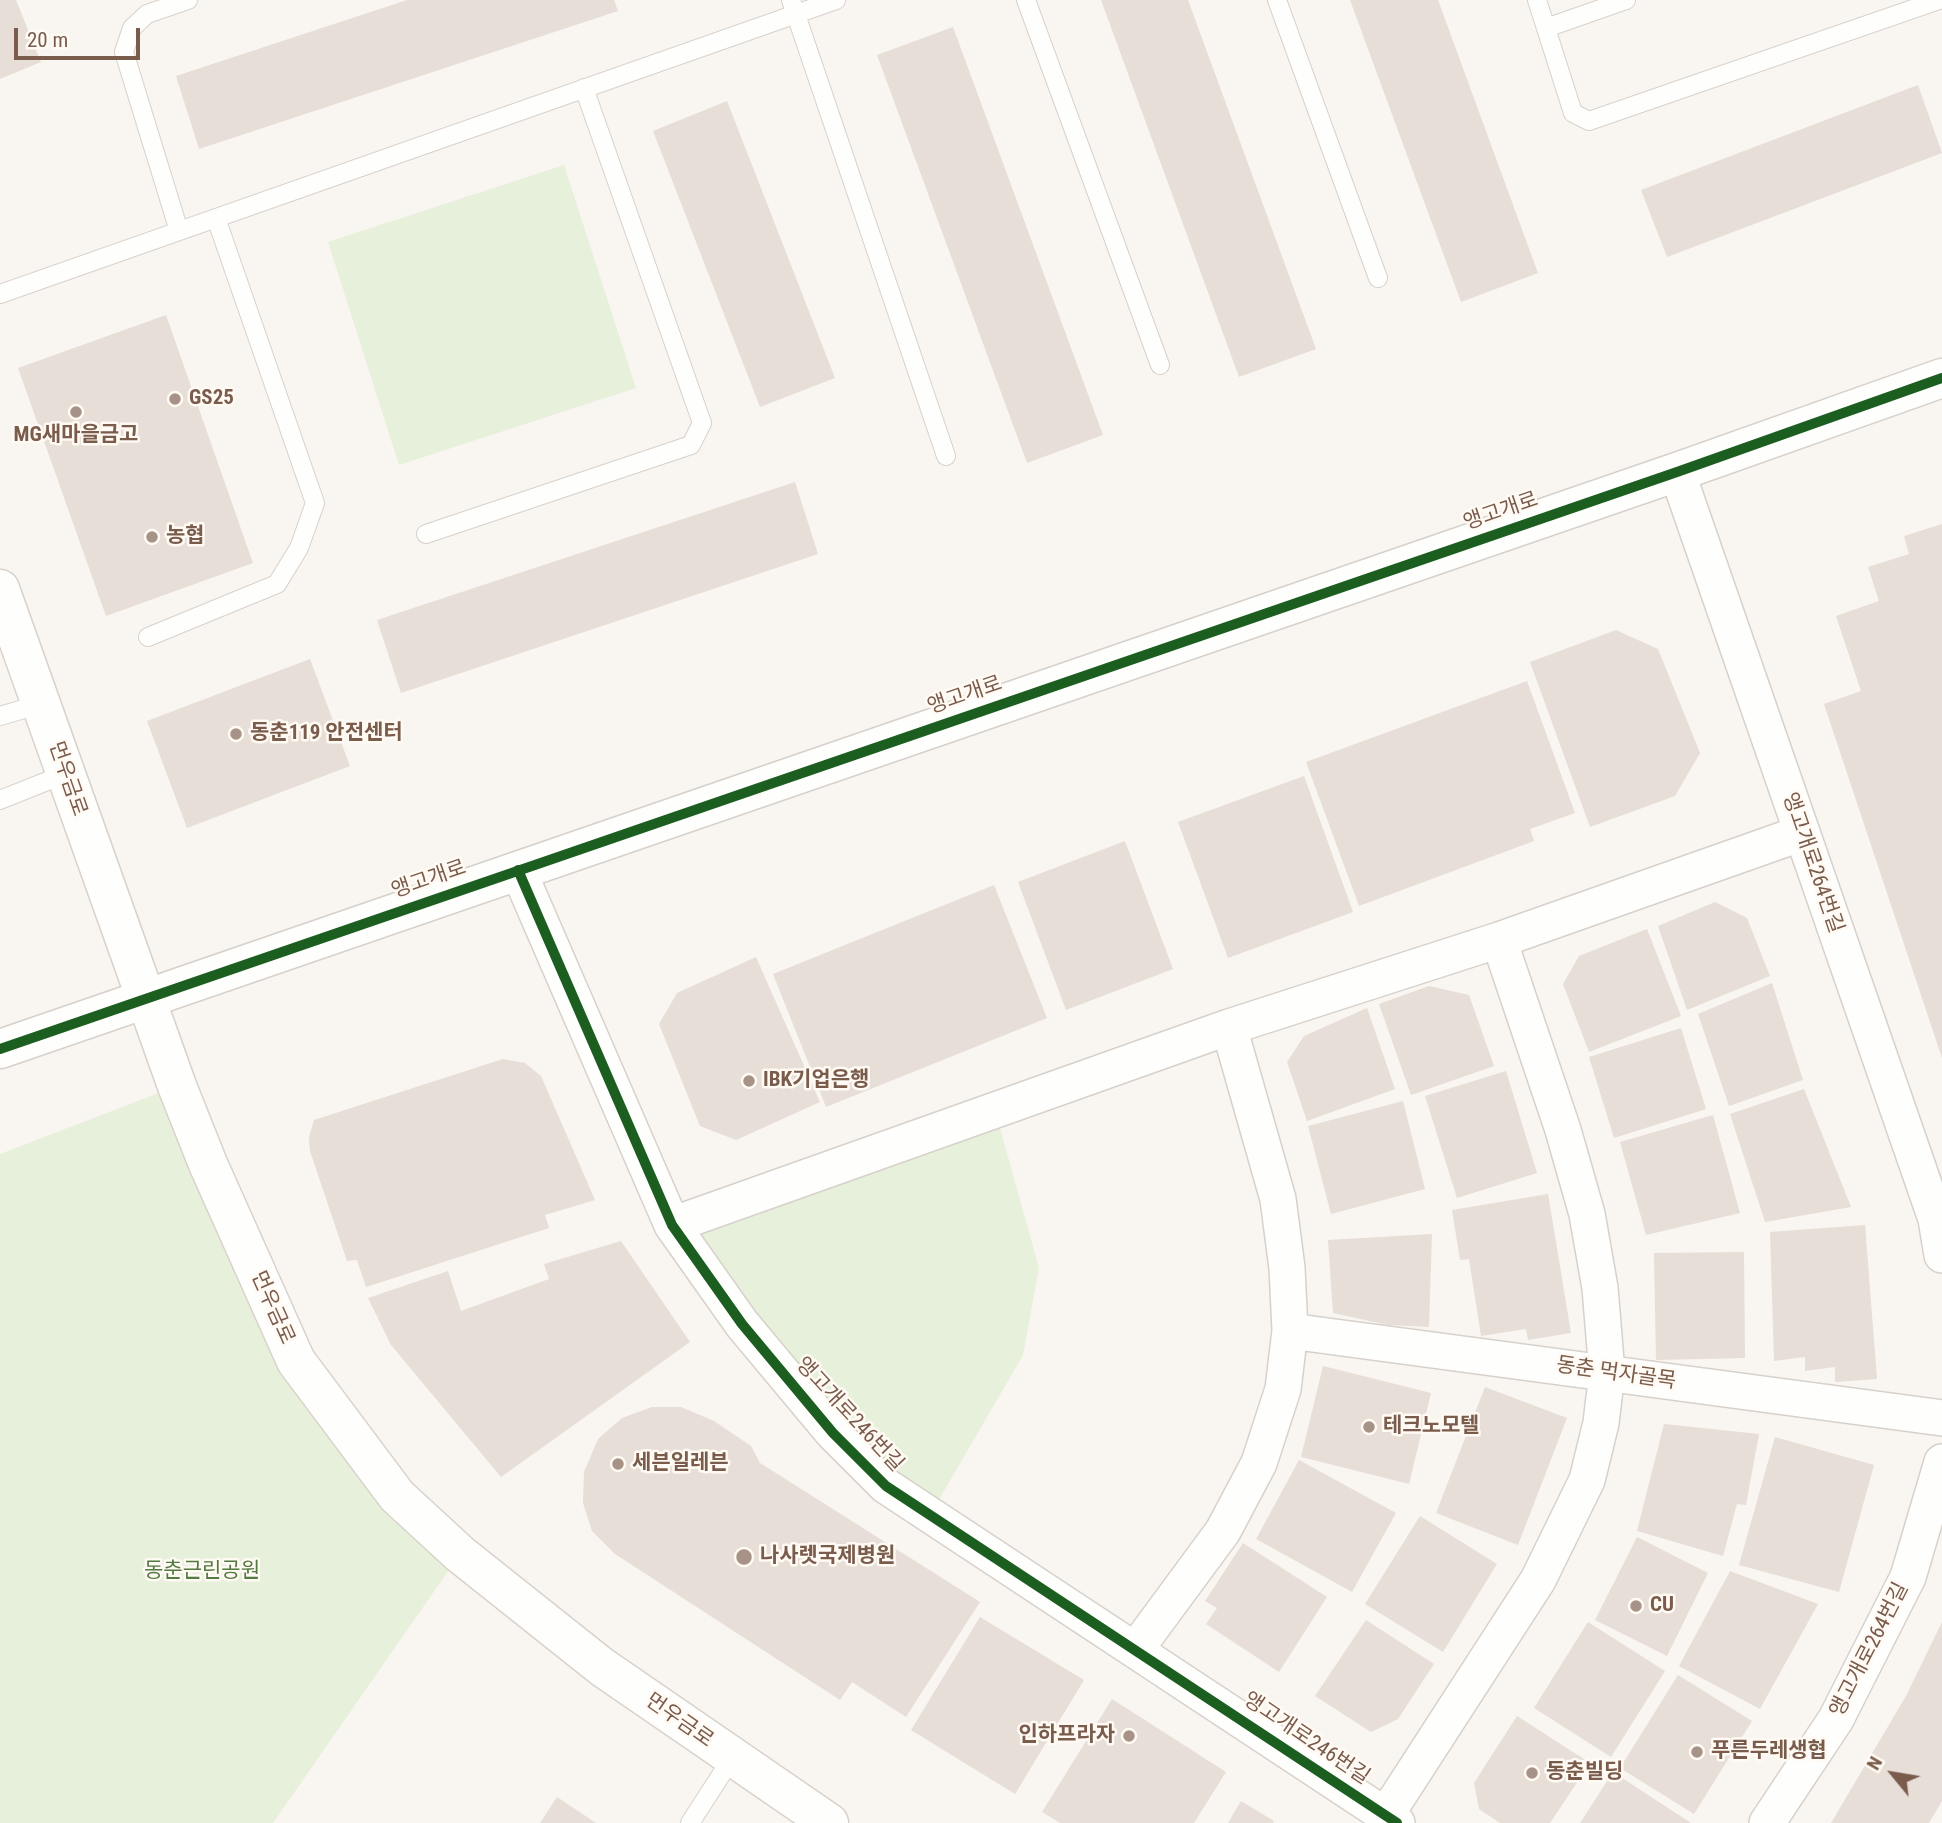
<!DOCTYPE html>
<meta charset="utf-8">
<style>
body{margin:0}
#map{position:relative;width:1942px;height:1823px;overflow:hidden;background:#f9f5f0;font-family:"Roboto Condensed",sans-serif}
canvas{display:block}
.north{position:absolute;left:1858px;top:1739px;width:70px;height:70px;-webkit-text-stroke:5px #fffaf3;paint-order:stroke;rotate:300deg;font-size:19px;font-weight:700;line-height:28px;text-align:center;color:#7a5c4d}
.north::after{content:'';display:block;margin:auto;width:24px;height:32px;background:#7a5c4d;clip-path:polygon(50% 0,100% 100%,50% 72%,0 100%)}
.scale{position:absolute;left:14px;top:28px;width:126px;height:32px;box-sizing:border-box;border:4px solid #7a5c4d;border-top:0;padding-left:9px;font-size:21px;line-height:24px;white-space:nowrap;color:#7a5c4d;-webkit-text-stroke:5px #fffaf3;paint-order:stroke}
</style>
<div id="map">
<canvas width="1942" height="1823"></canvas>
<div class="north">N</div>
<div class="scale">20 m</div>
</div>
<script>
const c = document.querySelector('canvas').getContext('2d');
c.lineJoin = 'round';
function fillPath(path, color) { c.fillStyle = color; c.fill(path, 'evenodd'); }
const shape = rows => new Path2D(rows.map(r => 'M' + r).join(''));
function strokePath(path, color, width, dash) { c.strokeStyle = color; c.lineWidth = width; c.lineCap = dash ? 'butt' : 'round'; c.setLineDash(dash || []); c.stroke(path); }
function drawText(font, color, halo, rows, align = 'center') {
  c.font = font + ' "Roboto Condensed","Noto Sans KR",sans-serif'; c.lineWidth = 5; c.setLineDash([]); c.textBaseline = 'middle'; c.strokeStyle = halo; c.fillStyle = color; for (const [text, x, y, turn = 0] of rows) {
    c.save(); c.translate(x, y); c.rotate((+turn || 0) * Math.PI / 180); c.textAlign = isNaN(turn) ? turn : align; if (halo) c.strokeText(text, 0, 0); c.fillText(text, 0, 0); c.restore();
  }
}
fillPath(shape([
 [564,165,636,388,399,465,328,242],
 [177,1086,296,1361,460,1554,273,1823,0,1823,0,1154],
 [995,1110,1039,1268,1023,1355,930,1515,886,1486,672,1225]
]), '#e7f0db');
fillPath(shape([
 [0,0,16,0,41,62,0,79],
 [407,0,614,0,618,11,199,149,176,76],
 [1101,0,1188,0,1316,349,1239,377],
 [1350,0,1438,0,1538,273,1461,302],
 [953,27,1103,435,1027,463,877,55],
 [1918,85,1942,153,1667,257,1641,190],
 [727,101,835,378,760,407,653,131],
 [166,315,253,563,106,616,18,368],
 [795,482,818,554,401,693,377,620],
 [1942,524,1942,1058,1824,704,1861,691,1836,616,1879,601,1868,567,1909,554,1904,536],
 [1616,630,1658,649,1700,753,1675,796,1590,827,1530,662],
 [310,659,350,766,187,828,147,721],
 [1527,681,1575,813,1530,829,1534,841,1359,906,1306,762],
 [1304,776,1353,912,1228,958,1178,822],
 [1125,841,1173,969,1066,1010,1018,882],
 [994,885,1047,1018,826,1107,773,974],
 [1715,902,1747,918,1770,976,1687,1010,1658,926],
 [1647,929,1681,1016,1589,1052,1563,984,1579,956],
 [756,957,820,1102,736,1140,700,1126,659,1024,677,993],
 [1772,983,1803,1080,1729,1106,1698,1014],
 [1429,986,1469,995,1494,1066,1411,1095,1379,1004],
 [1367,1008,1395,1089,1307,1121,1287,1062,1304,1036],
 [1681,1028,1706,1109,1614,1138,1589,1057],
 [503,1059,525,1063,541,1076,595,1200,545,1215,549,1228,366,1287,357,1260,347,1261,310,1151,309,1137,314,1120],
 [1506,1071,1537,1173,1457,1198,1425,1096],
 [1804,1089,1851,1207,1765,1222,1730,1114],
 [1403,1101,1425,1189,1331,1214,1308,1126],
 [1713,1115,1740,1213,1646,1235,1620,1142],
 [1548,1194,1571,1333,1528,1340,1526,1329,1481,1336,1469,1259,1460,1260,1452,1210],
 [1865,1225,1877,1379,1835,1382,1835,1367,1805,1371,1805,1357,1774,1361,1770,1232],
 [1432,1234,1429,1327,1388,1325,1333,1313,1328,1240],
 [621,1241,690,1342,501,1477,391,1345,368,1298,448,1271,461,1311,549,1279,544,1264],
 [1744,1252,1745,1358,1656,1360,1654,1253],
 [1323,1366,1431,1393,1409,1484,1301,1457],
 [1485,1387,1567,1418,1518,1545,1436,1513],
 [652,1407,681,1407,714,1421,751,1446,760,1463,980,1602,906,1717,852,1682,840,1700,615,1554,592,1531,583,1503,584,1472,598,1439,622,1418],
 [1664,1424,1759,1434,1746,1505,1737,1504,1723,1556,1637,1531],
 [1775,1437,1874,1465,1839,1592,1739,1565],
 [1299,1460,1396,1513,1352,1592,1256,1539],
 [1420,1516,1497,1564,1443,1652,1365,1604],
 [1637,1537,1708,1573,1667,1656,1595,1620],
 [1243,1543,1327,1597,1279,1672,1206,1624,1217,1608,1205,1601],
 [1730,1571,1818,1604,1760,1709,1679,1666],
 [980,1617,1084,1680,1015,1794,911,1730],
 [1366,1620,1434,1664,1398,1719,1371,1732,1315,1696],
 [1588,1622,1665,1671,1611,1757,1534,1708],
 [1942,1622,1942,1801,1929,1823,1831,1823,1906,1696],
 [1678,1675,1752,1721,1694,1814,1620,1768],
 [1112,1699,1226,1772,1194,1823,1060,1823,1042,1812],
 [1517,1716,1590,1763,1550,1823,1500,1823,1479,1809,1474,1783],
 [1613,1772,1691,1823,1580,1823],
 [557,1797,596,1823,540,1823],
 [1241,1801,1274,1821,1273,1823,1228,1823]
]), '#e6ded7');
const service = shape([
 [791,0,946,456],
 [1026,0,1160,365],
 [1277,0,1378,278],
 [1537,0,1573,113,1589,121,1939,0],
 [1546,28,1626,0],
 [179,231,124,52,132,28,147,14,188,0],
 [0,294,836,0],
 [426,534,691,445,702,423,584,88],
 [148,637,277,584,299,548,315,503,216,218],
 [0,716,41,704],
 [0,800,65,774],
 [690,1823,732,1758]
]);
const minor = shape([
 [1677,472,1936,1219,1942,1255],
 [518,870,672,1225,742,1324,833,1433,886,1486,1397,1823],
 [672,1225,1229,1027,1499,940,1802,833],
 [1290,1331,1942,1418],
 [1136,1649,1223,1531,1259,1463,1283,1389,1290,1331,1287,1268,1278,1199,1229,1027],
 [1386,1815,1538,1580,1587,1480,1601,1423,1607,1373,1600,1288,1587,1214,1563,1130,1499,940],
 [1767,1823,1836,1719,1908,1577,1942,1462]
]);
const tertiary = shape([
 [0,1049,1677,472,1942,378]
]);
const secondary = shape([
 [0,589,177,1086,208,1164,296,1361,397,1496,460,1554,602,1667,829,1823]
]);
strokePath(service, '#d7d1cb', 20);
strokePath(minor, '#d7d1cb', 38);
strokePath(tertiary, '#d7d1cb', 41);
strokePath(secondary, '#d9d2cb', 41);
strokePath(service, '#fefefd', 18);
strokePath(minor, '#fefefd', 35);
strokePath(tertiary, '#fefefd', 38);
strokePath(secondary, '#fefefd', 38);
strokePath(shape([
 [518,870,672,1225,742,1324,833,1433,886,1486,1397,1823],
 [0,1049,1677,472,1942,378]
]), '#1b5e20', 10);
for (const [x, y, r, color] of [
 [175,399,7,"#a69286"],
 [76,412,7,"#a69286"],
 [152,537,7,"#a69286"],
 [236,734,7,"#a69286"],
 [749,1081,7,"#a69286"],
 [1369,1427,7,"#a69286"],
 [618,1464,7,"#a69286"],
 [744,1557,9,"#a69286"],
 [1636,1606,7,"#a69286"],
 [1129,1736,7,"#a69286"],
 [1697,1752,7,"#a69286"],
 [1532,1773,7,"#a69286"]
]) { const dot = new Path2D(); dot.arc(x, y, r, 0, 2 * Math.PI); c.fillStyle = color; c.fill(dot); strokePath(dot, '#fffaf3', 2.5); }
drawText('bold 21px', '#7a5c4d', '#fffaf3', [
 ["GS25",189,399],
 ["MG새마을금고",76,436,"center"],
 ["농협",166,537],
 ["동춘119 안전센터",250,734],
 ["IBK기업은행",763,1081],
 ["테크노모텔",1383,1427],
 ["세븐일레븐",632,1464],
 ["나사렛국제병원",760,1557],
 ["CU",1650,1606],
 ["인하프라자",1115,1736,"right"],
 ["푸른두레생협",1711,1752],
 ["동춘빌딩",1546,1773]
], 'left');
drawText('21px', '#7a5c4d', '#fffaf3', [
 ["앵고개로",1501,512,-19],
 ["앵고개로",965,696,-19],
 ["먼우금로",67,779,71],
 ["앵고개로264번길",1812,863,71],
 ["앵고개로",429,880,-19],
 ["먼우금로",272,1308,66],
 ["동춘 먹자골목",1616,1374,8],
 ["앵고개로246번길",849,1415,47],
 ["앵고개로264번길",1870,1650,-63],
 ["먼우금로",679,1721,35],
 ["앵고개로246번길",1306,1739,34]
]);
drawText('21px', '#537a41', '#fffaf3', [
 ["동춘근린공원",202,1572]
]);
</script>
